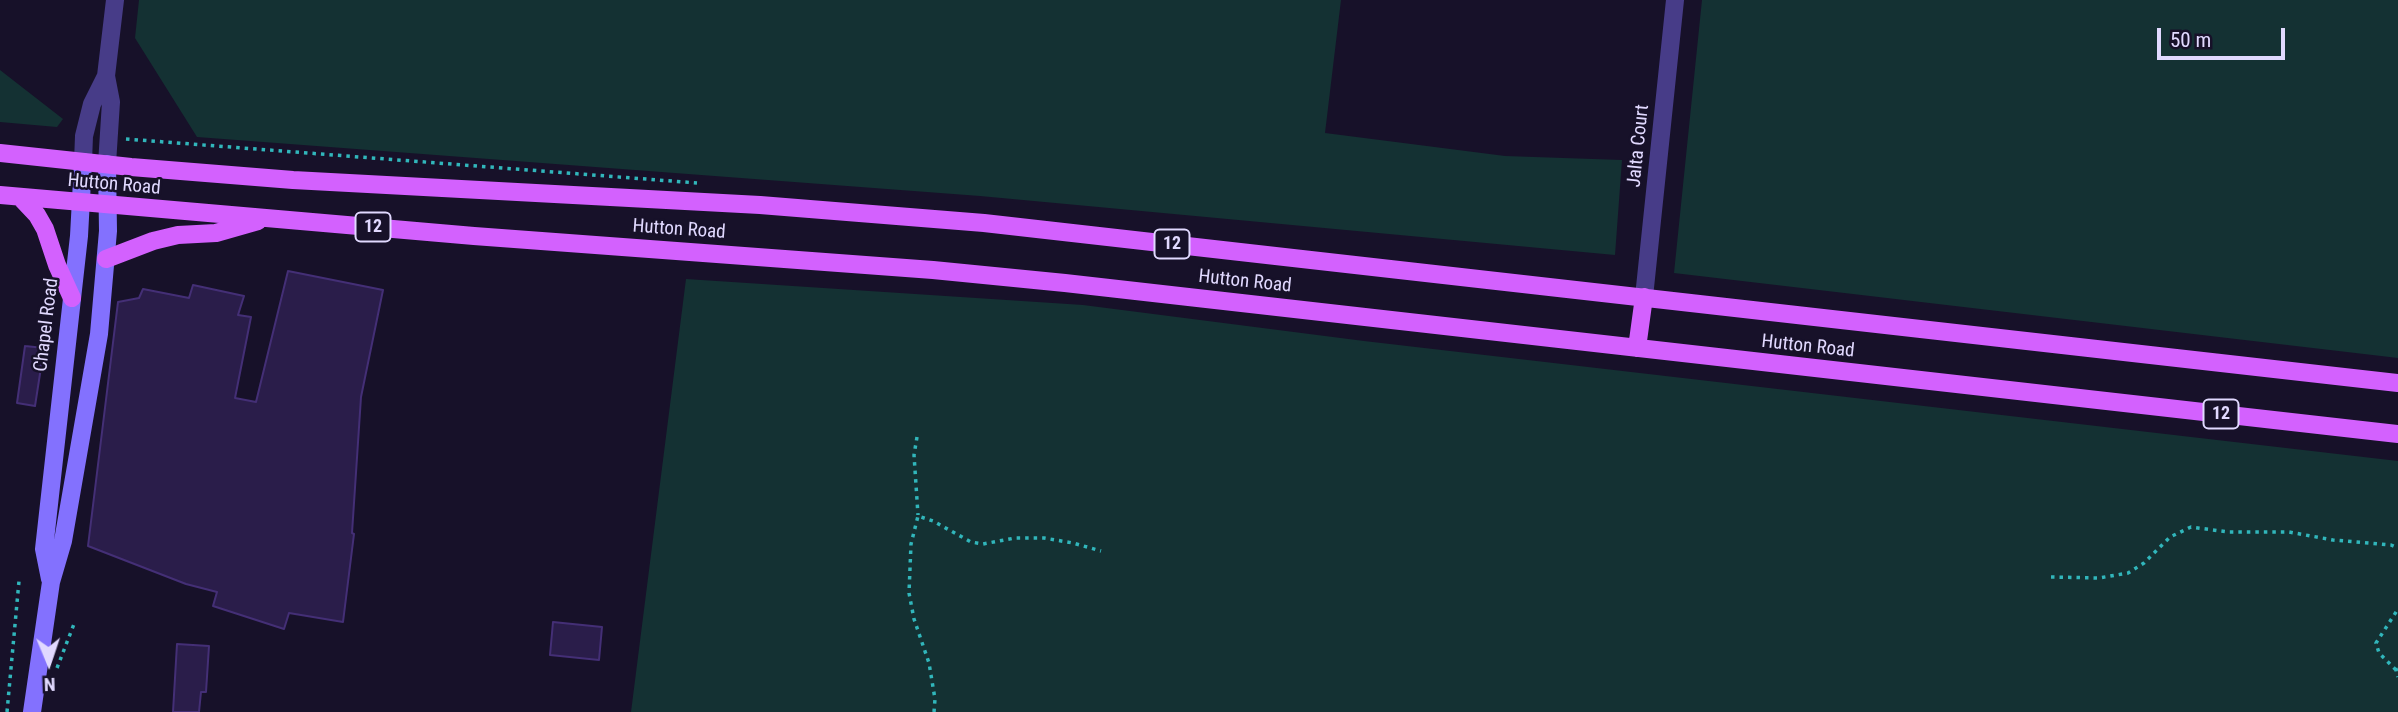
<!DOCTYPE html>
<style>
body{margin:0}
#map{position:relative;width:2398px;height:712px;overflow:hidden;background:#171129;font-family:"Roboto Condensed",sans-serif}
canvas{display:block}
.north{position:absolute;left:14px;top:628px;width:70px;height:70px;-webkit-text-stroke:5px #171129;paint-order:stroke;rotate:178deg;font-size:19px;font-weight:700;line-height:28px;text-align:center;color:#e1d9ff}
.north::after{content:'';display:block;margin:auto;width:24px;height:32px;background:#e1d9ff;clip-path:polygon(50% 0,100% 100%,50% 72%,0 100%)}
.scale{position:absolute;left:2157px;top:28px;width:128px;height:32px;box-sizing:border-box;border:4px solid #e1d9ff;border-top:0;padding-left:9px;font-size:21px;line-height:24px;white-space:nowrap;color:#e1d9ff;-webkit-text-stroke:5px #171129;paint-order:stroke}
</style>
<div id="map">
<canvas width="2398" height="712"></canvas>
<div class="north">N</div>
<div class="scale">50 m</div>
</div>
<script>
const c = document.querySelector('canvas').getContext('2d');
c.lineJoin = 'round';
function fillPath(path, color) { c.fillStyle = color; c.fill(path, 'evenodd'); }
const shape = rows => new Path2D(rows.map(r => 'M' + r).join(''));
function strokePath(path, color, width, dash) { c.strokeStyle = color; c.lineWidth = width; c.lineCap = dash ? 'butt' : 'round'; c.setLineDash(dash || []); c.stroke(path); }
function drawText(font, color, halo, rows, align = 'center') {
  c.font = font + ' "Roboto Condensed",sans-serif'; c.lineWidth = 5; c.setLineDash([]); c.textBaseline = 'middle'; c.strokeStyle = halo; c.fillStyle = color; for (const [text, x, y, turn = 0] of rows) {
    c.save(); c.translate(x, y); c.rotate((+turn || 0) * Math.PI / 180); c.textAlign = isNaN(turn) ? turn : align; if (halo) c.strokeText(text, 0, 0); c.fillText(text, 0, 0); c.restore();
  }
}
fillPath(shape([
 [139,0,1341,0,1325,133,1505,156,1622,160,1615,255,980,196,197,137,135,38],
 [1702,0,2398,0,2398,358,1674,273],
 [0,70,63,119,57,127,0,122],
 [686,279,1083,305,1364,341,2398,461,2398,712,631,712]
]), '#143133');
const building = shape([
 [288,271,383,290,361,397,352,533,354,534,343,622,289,613,284,629,213,606,217,592,186,584,88,546,118,302,139,298,143,289,189,298,193,285,244,296,238,315,251,317,235,398,256,402,288,271],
 [25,346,44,348,35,406,17,403,25,346],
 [553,622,602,627,599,660,550,655,553,622],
 [177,644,209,646,206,692,201,692,199,712,173,712,177,644]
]);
fillPath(building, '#2a1d4a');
strokePath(building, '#442f76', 2);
strokePath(shape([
 [126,139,697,183],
 [917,437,914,455,918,515],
 [2051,577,2099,578,2128,573,2144,563,2170,537,2191,527,2228,532,2289,532,2333,540,2391,545,2398,548],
 [57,668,74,624],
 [2398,669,2396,670,2398,677],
 [2396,670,2379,653,2376,643,2398,609],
 [7,712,19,581],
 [934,712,935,699,929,663,914,619,909,593,911,544,918,516,933,521,971,542,983,544,1015,538,1044,538,1073,543,1101,551]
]), '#31b6bb', 3.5, [3.5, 5]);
strokePath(shape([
 [106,76,111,102,107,164],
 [83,162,84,136,92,104,106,76,115,0],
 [1644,297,1675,0]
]), '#473c88', 18);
strokePath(shape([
 [50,579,44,549,79,236,83,162],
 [32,712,51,582,63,541,99,334,108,231,107,164]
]), '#8371fe', 18);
strokePath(shape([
 [0,153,131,167,293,180,760,205,984,223,2398,383],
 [0,195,474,236,933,270,1065,283,2398,434],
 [20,197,37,215,45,229,57,265,72,298],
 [106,259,153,241,178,235,216,233,258,221],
 [1637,348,1644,297]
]), '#d361fe', 18);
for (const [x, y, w] of [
 [373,227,35],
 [1172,244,35],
 [2221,414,35]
]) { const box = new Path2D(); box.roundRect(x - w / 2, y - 14.5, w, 29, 5); c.fillStyle = '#171129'; c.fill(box); strokePath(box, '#e1d9ff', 2); }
drawText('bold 18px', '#e1d9ff', null, [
 ["12",373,227],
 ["12",1172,244],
 ["12",2221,414]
]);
drawText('19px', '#e1d9ff', '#171129', [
 ["Jalta Court",1639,146,-84],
 ["Hutton Road",114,185,5],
 ["Hutton Road",679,230,4],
 ["Hutton Road",1245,282,6],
 ["Chapel Road",47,325,-83],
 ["Hutton Road",1808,347,6]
]);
</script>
